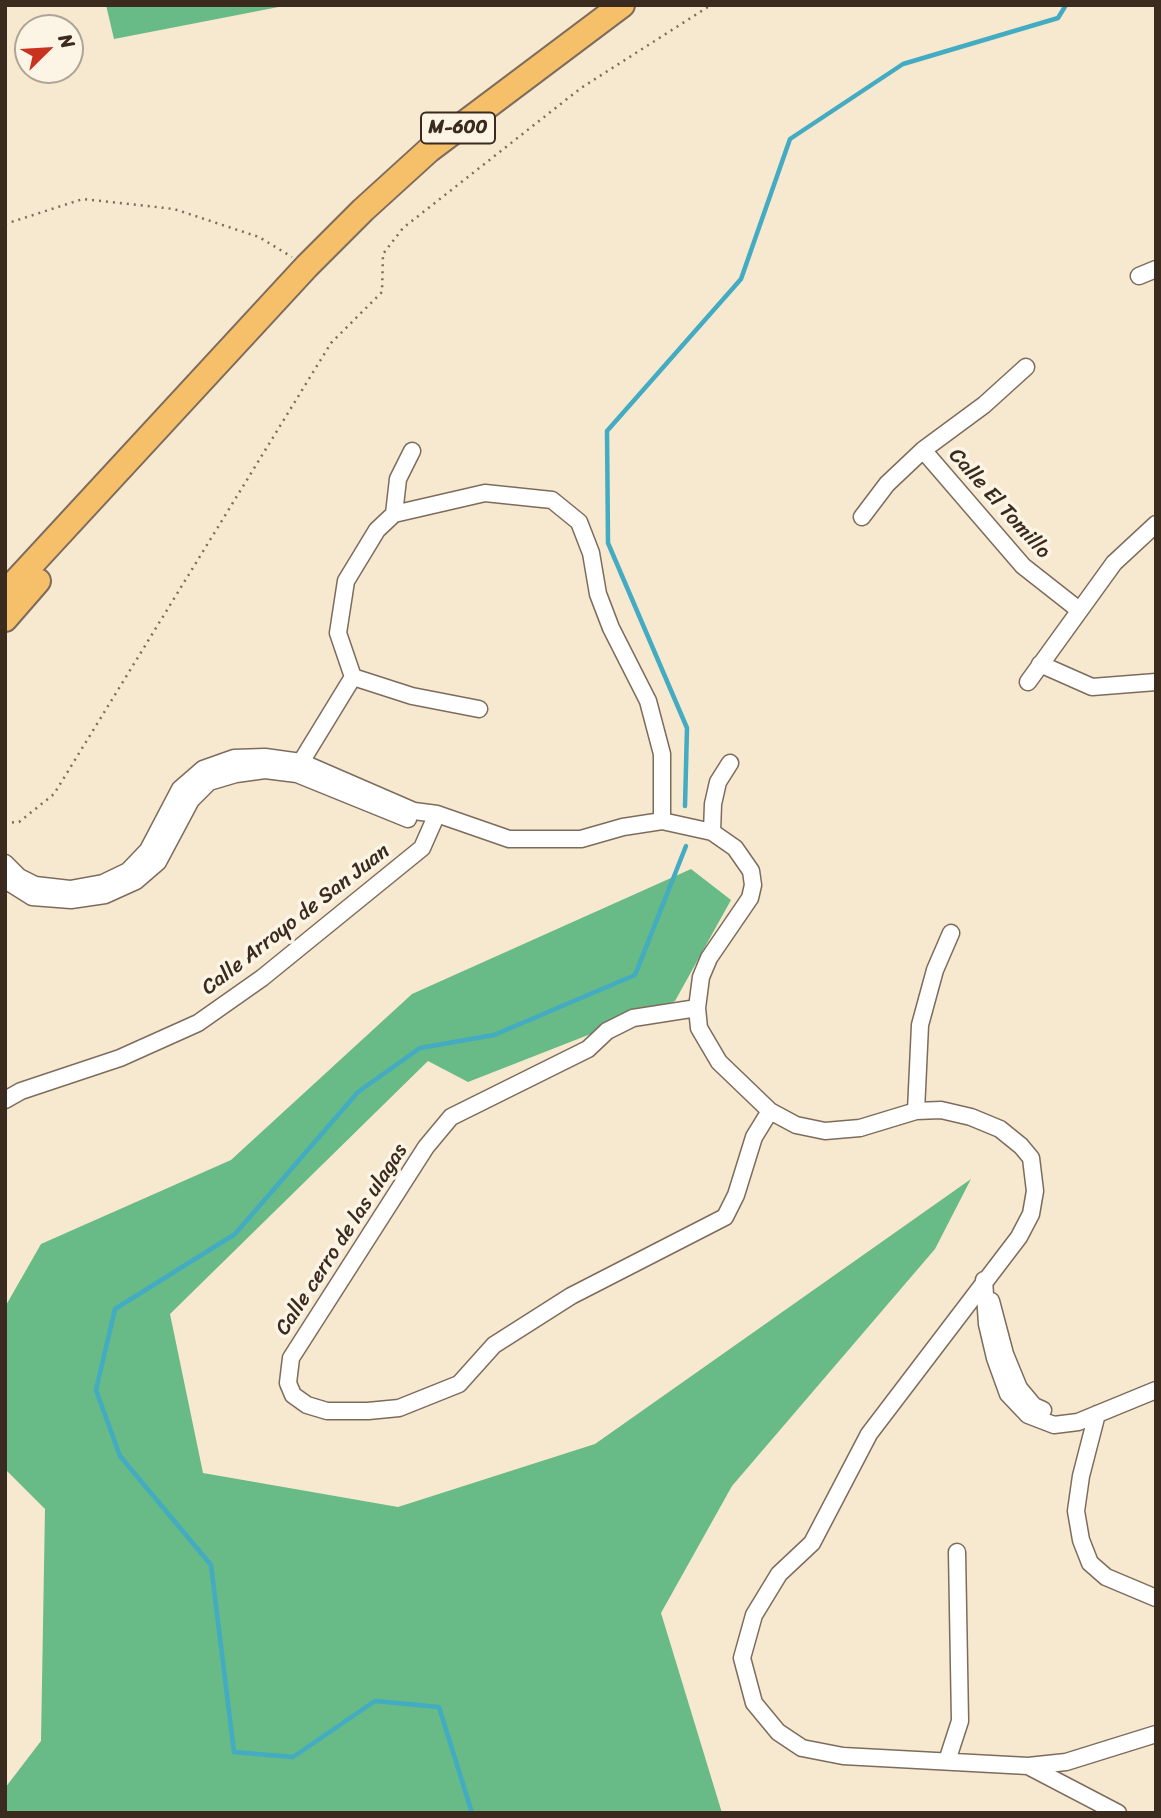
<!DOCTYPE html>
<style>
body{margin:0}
#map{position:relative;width:1161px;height:1818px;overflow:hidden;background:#f7e8d0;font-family:Sriracha,sans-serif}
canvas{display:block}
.frame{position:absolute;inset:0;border:7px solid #3b2a1e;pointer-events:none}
.north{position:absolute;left:14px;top:14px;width:70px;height:70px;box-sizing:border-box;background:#fcf5e5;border:2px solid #afa495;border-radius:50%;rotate:66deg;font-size:19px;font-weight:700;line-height:28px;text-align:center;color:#3b2a1e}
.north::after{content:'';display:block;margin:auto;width:24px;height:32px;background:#c8321e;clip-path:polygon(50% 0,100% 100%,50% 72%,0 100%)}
</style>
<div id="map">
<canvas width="1161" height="1818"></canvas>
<div class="frame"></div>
<div class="north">N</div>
</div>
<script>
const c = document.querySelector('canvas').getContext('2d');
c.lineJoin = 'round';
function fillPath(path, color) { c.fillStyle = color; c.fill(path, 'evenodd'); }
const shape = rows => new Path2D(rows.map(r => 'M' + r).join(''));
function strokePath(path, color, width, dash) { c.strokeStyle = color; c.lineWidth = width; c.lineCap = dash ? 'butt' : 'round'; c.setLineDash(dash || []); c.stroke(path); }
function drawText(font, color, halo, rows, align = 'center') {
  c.font = font + ' Sriracha,sans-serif'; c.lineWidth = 7; c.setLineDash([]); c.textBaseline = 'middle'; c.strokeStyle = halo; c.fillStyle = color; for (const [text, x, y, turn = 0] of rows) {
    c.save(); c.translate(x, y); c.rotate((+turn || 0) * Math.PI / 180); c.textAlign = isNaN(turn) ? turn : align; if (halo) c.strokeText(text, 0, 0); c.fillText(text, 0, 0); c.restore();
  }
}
fillPath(shape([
 [106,5,289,5,114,39],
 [691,869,731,900,675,1001,468,1082,428,1061,170,1314,203,1473,398,1507,595,1444,971,1179,935,1249,732,1486,661,1613,722,1813,5,1813,5,1788,41,1741,45,1509,5,1469,5,1307,41,1244,231,1160,412,994]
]), '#68ba86');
strokePath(shape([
 [685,806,687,728,608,543,607,431,741,279,790,139,903,64,1058,18,1066,5],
 [472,1813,439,1707,375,1701,293,1757,234,1752,211,1565,120,1456,96,1390,115,1309,235,1234,358,1092,420,1048,494,1035,635,975,686,846]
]), '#43abc2', 4.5);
const minor = shape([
 [1139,276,1156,269],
 [923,450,1023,566,1079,610],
 [394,514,398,479,412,451],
 [862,517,887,484,923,450,984,405,1026,367],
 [1040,664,1092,687,1156,682],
 [353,677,412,696,479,709],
 [1028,682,1114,563,1156,524],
 [297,774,301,762,353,677,338,633,346,581,377,530,394,514,485,493,552,500,579,522,591,553,598,594,611,628,648,701,662,754,662,821],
 [712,832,713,804,718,782,730,763],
 [5,863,19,877,35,885,70,889,103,883,128,871,148,850,180,789,203,769,234,758,265,757,301,762,414,811,437,814,509,839,581,839,623,827,662,821,712,832,735,848,751,871,753,885,750,898,709,958,701,977,697,1008,699,1028,719,1062,770,1111,796,1125,825,1131,860,1128,916,1111,941,1110,971,1117,1000,1129,1021,1146,1031,1158,1035,1191,1031,1214,1019,1237,869,1434,812,1543,779,1574,754,1615,742,1658,754,1703,778,1732,802,1748,843,1756,1028,1766,1066,1762,1156,1734],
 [5,880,32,897,71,900,105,895,136,881,158,862,191,800,209,782,236,774,265,770,297,774,408,819],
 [697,1008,633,1018,607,1031,588,1049,451,1117,426,1147,291,1358,288,1383,293,1395,307,1405,327,1411,368,1411,399,1408,459,1384,494,1345,571,1296,725,1217,736,1195,754,1137,770,1111],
 [5,1100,21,1091,120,1058,198,1023,262,978,422,848,437,814],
 [916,1111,920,1025,935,970,951,933],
 [984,1280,987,1324,995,1358,1008,1394,1028,1415,1054,1425,1078,1422,1156,1390],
 [991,1301,1005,1354,1019,1388,1034,1406,1043,1410],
 [1097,1414,1081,1476,1076,1511,1081,1540,1090,1563,1106,1577,1156,1598],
 [947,1761,960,1721,957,1552],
 [1028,1766,1118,1813]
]);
const highway = shape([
 [5,593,307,266,363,210,429,150,622,5],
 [5,619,38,581]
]);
strokePath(minor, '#7d6c5c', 19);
strokePath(highway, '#7d6c5c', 28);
strokePath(shape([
 [5,224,83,199,174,209,259,237,292,257],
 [5,823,19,822,54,794,331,343,382,292,383,254,403,228,581,88,711,5]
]), '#7d6c5c', 2.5, [2, 5]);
strokePath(minor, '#fff', 16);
strokePath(highway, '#f6c06b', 24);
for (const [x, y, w] of [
 [458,128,74]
]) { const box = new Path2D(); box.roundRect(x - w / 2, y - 15.5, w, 31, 5); c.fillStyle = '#fcf5e5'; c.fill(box); strokePath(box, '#3b2a1e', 2); }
drawText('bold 19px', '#3b2a1e', null, [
 ["M-600",458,128]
]);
drawText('21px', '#3b2a1e', '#fcf5e5', [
 ["Calle El Tomillo",999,504,48],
 ["Calle Arroyo de San Juan",296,920,-38],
 ["Calle cerro de las ulagas",342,1240,-57]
]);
</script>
